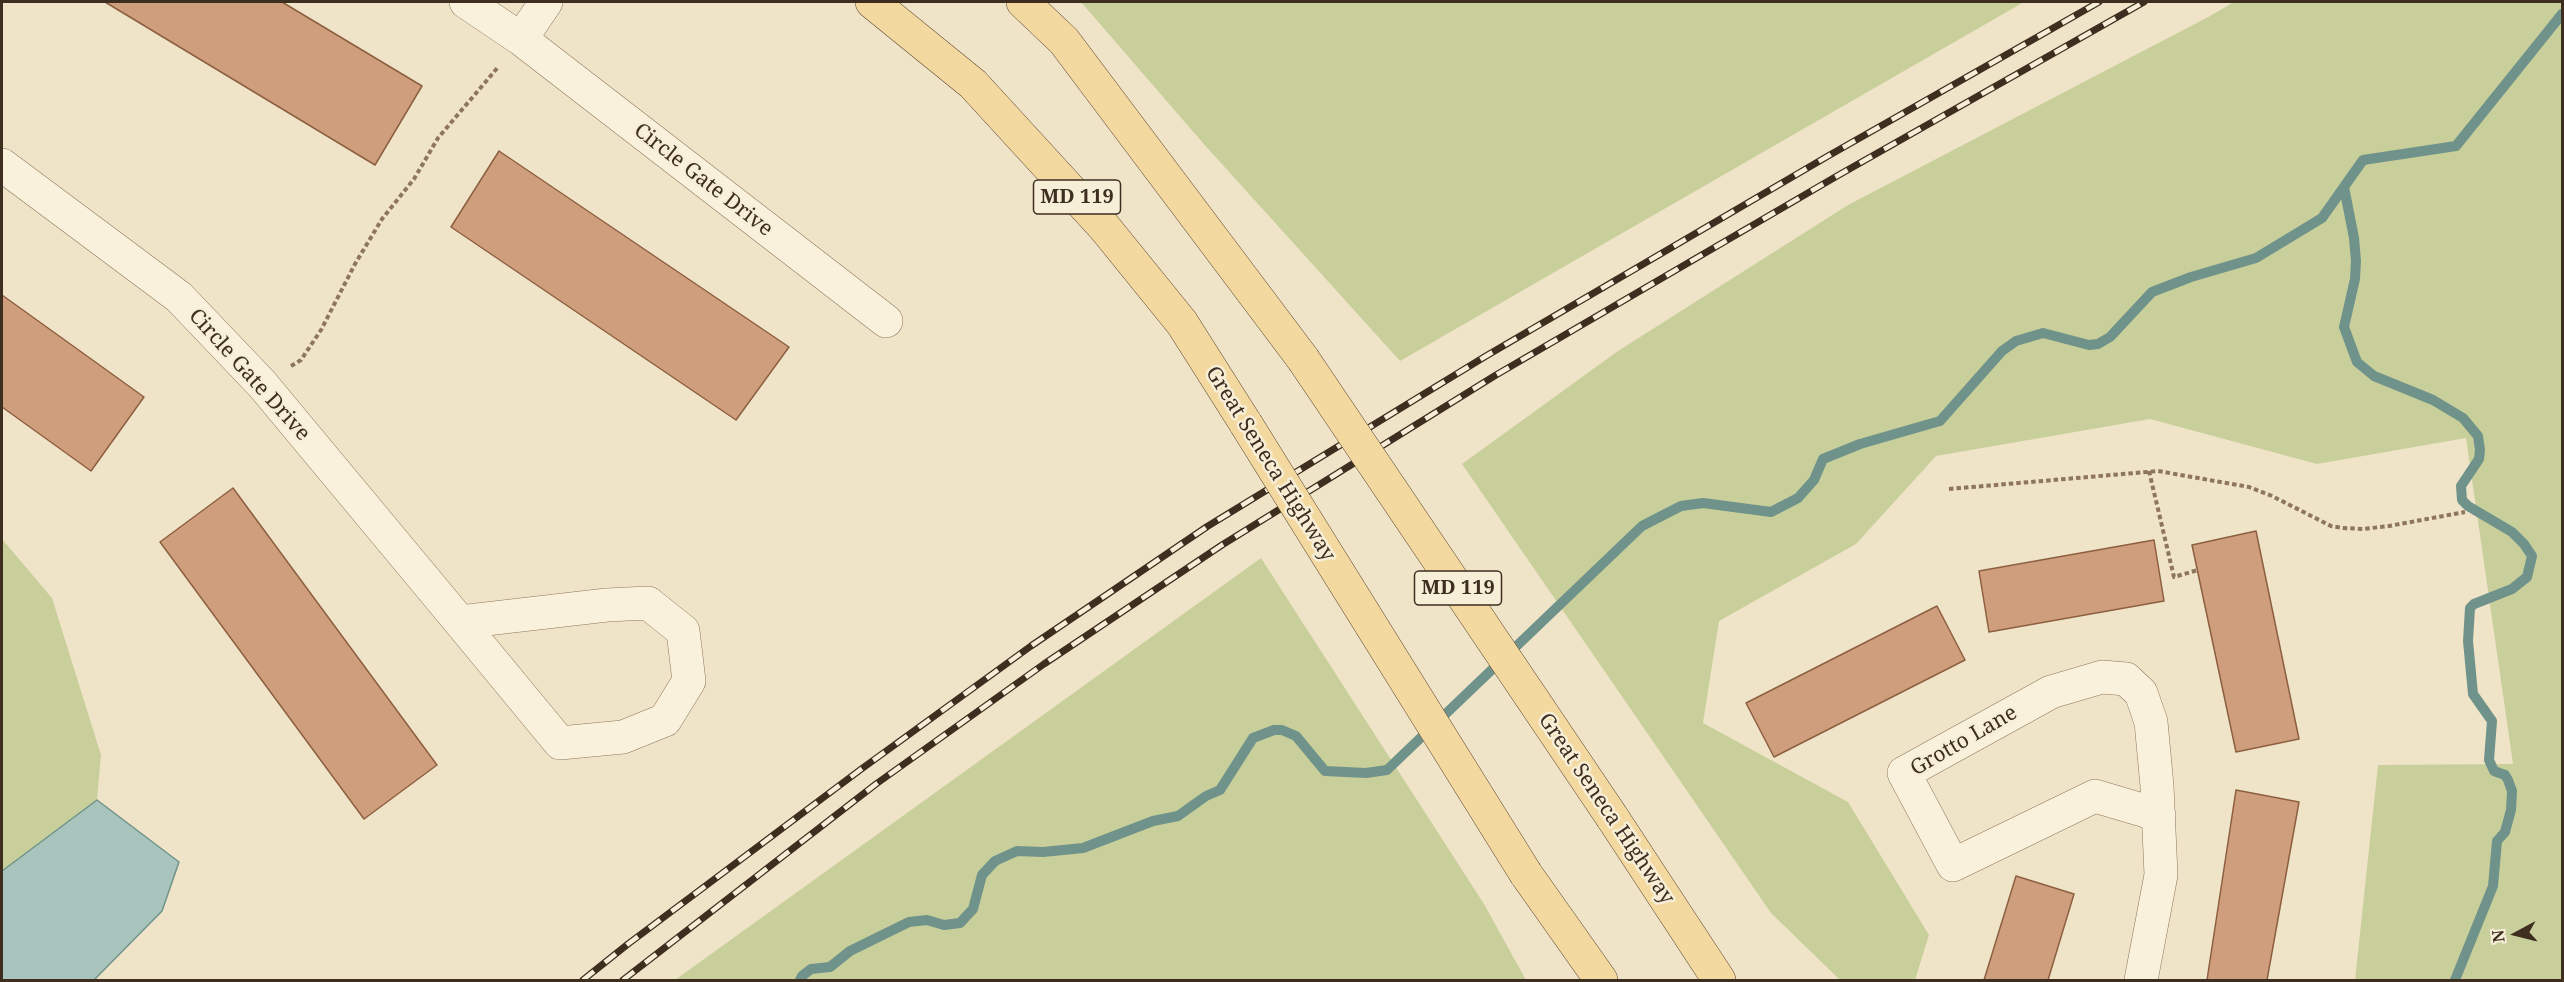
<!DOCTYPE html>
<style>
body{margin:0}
#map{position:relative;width:2564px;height:982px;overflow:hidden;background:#f0e4c8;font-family:"Noto Serif",serif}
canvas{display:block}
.frame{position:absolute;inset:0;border:3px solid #3d2e20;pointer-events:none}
.north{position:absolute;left:2486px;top:904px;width:60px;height:60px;-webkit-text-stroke:4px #f7eed8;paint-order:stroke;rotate:263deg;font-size:16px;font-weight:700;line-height:24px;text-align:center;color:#3d2e20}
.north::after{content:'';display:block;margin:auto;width:21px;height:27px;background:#3d2e20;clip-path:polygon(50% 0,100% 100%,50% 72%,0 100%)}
</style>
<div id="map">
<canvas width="2564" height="982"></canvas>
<div class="frame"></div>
<div class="north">N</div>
</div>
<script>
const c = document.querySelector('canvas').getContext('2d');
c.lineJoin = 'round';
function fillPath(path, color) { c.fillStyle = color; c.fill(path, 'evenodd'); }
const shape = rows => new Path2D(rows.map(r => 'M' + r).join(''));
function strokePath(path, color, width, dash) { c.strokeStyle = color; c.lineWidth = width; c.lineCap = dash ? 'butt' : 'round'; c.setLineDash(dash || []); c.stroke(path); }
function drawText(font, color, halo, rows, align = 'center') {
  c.font = font + ' "Noto Serif",serif'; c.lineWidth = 5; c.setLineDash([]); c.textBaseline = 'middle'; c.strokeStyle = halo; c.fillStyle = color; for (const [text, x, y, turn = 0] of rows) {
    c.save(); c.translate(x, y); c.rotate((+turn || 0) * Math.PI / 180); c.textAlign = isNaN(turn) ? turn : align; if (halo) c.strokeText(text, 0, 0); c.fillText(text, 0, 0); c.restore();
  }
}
fillPath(shape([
 [1081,2,2024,2,1400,361,1202,142],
 [2234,2,2562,2,2562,980,2355,980,2378,765,2513,764,2466,438,2317,464,2150,419,1936,456,1856,544,1719,621,1703,723,1848,802,1929,935,1915,980,1840,980,1771,913,1462,464,1618,351,1848,205,2210,16],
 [2,539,52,598,101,755,97,800,2,871],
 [1261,558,1484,904,1526,980,675,980]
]), '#c9cf9b');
const water = shape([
 [97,800,179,862,162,911,94,980,2,980,2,871,97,800]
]);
fillPath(water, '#a9c4bc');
strokePath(water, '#6f938a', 1.5);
strokePath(shape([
 [2344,187,2354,238,2356,261,2355,279,2344,327,2357,362,2374,376,2433,400,2463,418,2478,436,2480,450,2479,459,2461,486,2462,500,2468,506,2512,532,2524,544,2532,556,2527,577,2512,589,2474,604,2470,608,2468,641,2473,694,2492,721,2489,760,2494,771,2505,775,2508,780,2512,791,2511,810,2505,832,2497,841,2493,886,2455,980],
 [800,980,802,976,811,969,830,967,850,951,909,922,927,920,944,925,960,923,973,909,982,875,995,861,1017,851,1043,852,1083,848,1153,821,1178,816,1206,796,1220,790,1253,738,1274,730,1282,730,1296,736,1325,771,1366,773,1387,770,1642,526,1681,506,1703,503,1771,512,1798,498,1814,480,1823,459,1860,444,1940,421,2002,351,2016,341,2043,333,2089,345,2098,344,2110,337,2152,292,2191,277,2256,258,2322,218,2363,160,2456,146,2562,14]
]), '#6f938a', 10);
const building = shape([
 [105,2,282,2,422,86,375,165,105,2],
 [499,151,789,347,736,420,451,227,499,151],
 [2,295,144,397,91,471,2,407,2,295],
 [233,488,437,765,364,819,160,542,233,488],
 [2256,531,2299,739,2236,752,2192,545,2256,531],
 [2154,540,2164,601,1989,632,1979,571,2154,540],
 [1937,606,1965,660,1774,757,1746,703,1937,606],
 [2236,790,2299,802,2267,980,2207,980,2236,790],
 [2016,876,2074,894,2048,980,1984,980,2016,876]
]);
fillPath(building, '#cf9f7d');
strokePath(building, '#8d5f41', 1.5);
const minor = shape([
 [466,2,521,39],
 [546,2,521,39,886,321],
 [2,165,179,297,262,384,460,622,560,743,623,737,665,720,689,681,683,631,648,603,607,605,460,622],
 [2141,980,2161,875,2157,786,2151,722,2141,693,2126,679,2102,677,2051,692,1904,773,1953,865,2095,796,2159,815]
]);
const major = shape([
 [872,2,973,84,1105,228,1182,323,1246,424],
 [1023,2,1064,41,1303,359],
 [1612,817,1719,980],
 [1526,874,1601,980]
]);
strokePath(minor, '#8d765c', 34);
strokePath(major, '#5b4430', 34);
strokePath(shape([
 [291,366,301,360,321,330,355,264,382,219,414,179,438,138,499,66],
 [2149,471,2174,577,2198,570],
 [1949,489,2158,471,2249,487,2272,496,2331,526,2343,528,2363,529,2389,526,2465,512]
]), '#8d765c', 4, [4.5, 3]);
strokePath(minor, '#faf1dc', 33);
strokePath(major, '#f3d9a0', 33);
const rail = shape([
 [583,980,628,944,860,770,1031,646,1208,526,1486,356,1828,156,2099,2],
 [623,980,876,784,1044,664,1222,545,1496,375,1837,176,2144,2]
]);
strokePath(rail, '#3d2e20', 7);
strokePath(rail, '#f7eed8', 4.5, [14]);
const majorBridge = shape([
 [1303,359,1612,817],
 [1246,424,1526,874]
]);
strokePath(majorBridge, '#5b4430', 34, []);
strokePath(majorBridge, '#f3d9a0', 33);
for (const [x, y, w] of [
 [1077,197,87],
 [1458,588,87]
]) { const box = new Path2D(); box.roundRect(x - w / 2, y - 17, w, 34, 4.5); c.fillStyle = '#f7eed8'; c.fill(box); strokePath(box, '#3d2e20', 1.5); }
drawText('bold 20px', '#3d2e20', null, [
 ["MD 119",1077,197],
 ["MD 119",1458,588]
]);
drawText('21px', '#3d2e20', '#f7eed8', [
 ["Circle Gate Drive",703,180,38],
 ["Circle Gate Drive",249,375,48],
 ["Great Seneca Highway",1270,464,58],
 ["Grotto Lane",1964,741,-30],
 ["Great Seneca Highway",1606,809,56]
]);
</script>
